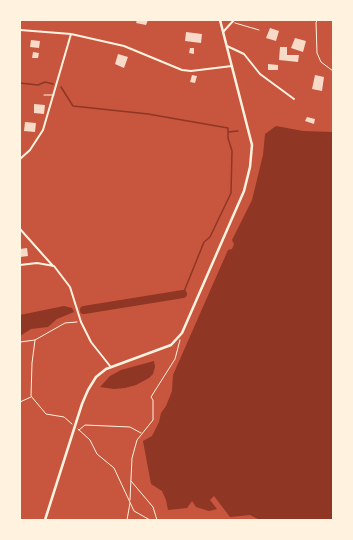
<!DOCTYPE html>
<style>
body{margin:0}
#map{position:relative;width:353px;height:540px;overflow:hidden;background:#c8553d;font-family:"Nunito Sans",sans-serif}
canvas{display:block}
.frame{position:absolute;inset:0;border:21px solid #fff3e0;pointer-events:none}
</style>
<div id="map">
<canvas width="353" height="540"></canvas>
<div class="frame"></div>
</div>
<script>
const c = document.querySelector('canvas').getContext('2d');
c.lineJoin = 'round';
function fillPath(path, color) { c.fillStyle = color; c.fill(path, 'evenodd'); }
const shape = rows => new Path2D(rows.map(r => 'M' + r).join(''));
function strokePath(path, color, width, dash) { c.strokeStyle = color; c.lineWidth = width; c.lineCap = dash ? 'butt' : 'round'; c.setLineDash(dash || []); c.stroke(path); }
fillPath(shape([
 [276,126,303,131,333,132,333,520,260,520,250,515,230,517,214,496,210,500,217,509,209,511,196,507,192,501,187,508,168,510,166,500,162,491,151,484,143,441,152,436,159,422,161,413,166,406,172,391,173,375,228,250,232,249,234,244,232,240,252,200,263,155,265,134],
 [64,306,72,308,74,312,57,319,48,327,31,329,20,336,20,315],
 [154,361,155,367,153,374,149,378,136,385,125,388,114,389,100,387,110,376,121,370]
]), '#8f3625');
strokePath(shape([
 [20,83,38,85,45,82,53,84],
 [61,87,73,106,148,114,228,128,228,138,232,151,231,193,210,237,204,242,183,294],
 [228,132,238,131]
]), '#8f3625', 1.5);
strokePath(shape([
 [84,310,183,294]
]), '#8f3625', 8);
fillPath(shape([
 [137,20,148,20,146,25,136,23],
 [270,28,279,31,276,41,266,38],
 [186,32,202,34,201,43,185,41],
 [295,38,306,41,303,52,291,48],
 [31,40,40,41,39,48,30,47],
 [280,47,287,47,287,55,299,55,298,62,279,60],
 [190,48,194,48,194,54,189,53],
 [33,52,39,53,38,58,32,58],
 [118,54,128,57,124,68,115,64],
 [268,64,278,65,278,70,268,70],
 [192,75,197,76,195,83,190,82],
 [315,75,324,77,322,91,312,89],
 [34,104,45,105,44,114,34,113],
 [307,117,315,119,314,124,305,121],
 [25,122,36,123,35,132,24,131],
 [27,248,28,256,20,257,20,249]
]), '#f7dbc8');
strokePath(shape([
 [318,20,316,22,317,53,321,62,333,71],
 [235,23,259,30],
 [35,340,32,363,31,396,46,414,64,417,72,424],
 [20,342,35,340,65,323,77,322],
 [20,402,31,397],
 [78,429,90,440,97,454,114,468,134,511,150,520],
 [79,430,85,425,130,427,141,433],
 [131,481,153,507,157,520],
 [130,500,132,458,137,440,153,420,153,400,151,397,175,359,180,340],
 [127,520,130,503]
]), '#fff3e0', 1);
strokePath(shape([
 [44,95,54,95]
]), '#fff3e0', 1);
strokePath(shape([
 [20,30,71,34,124,46,182,70,191,71,232,66],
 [223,32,234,20],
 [227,46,244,54,260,74,294,99],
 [20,159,30,150,43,130,71,34],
 [20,229,53,266],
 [20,265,37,263,54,266,70,287,81,322,91,342,110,366]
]), '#fff3e0', 2);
strokePath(shape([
 [45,520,82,404,88,390,96,377,106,369,171,345,182,333,244,191,250,167,252,145,220,20]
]), '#fff3e0', 2.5);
</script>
